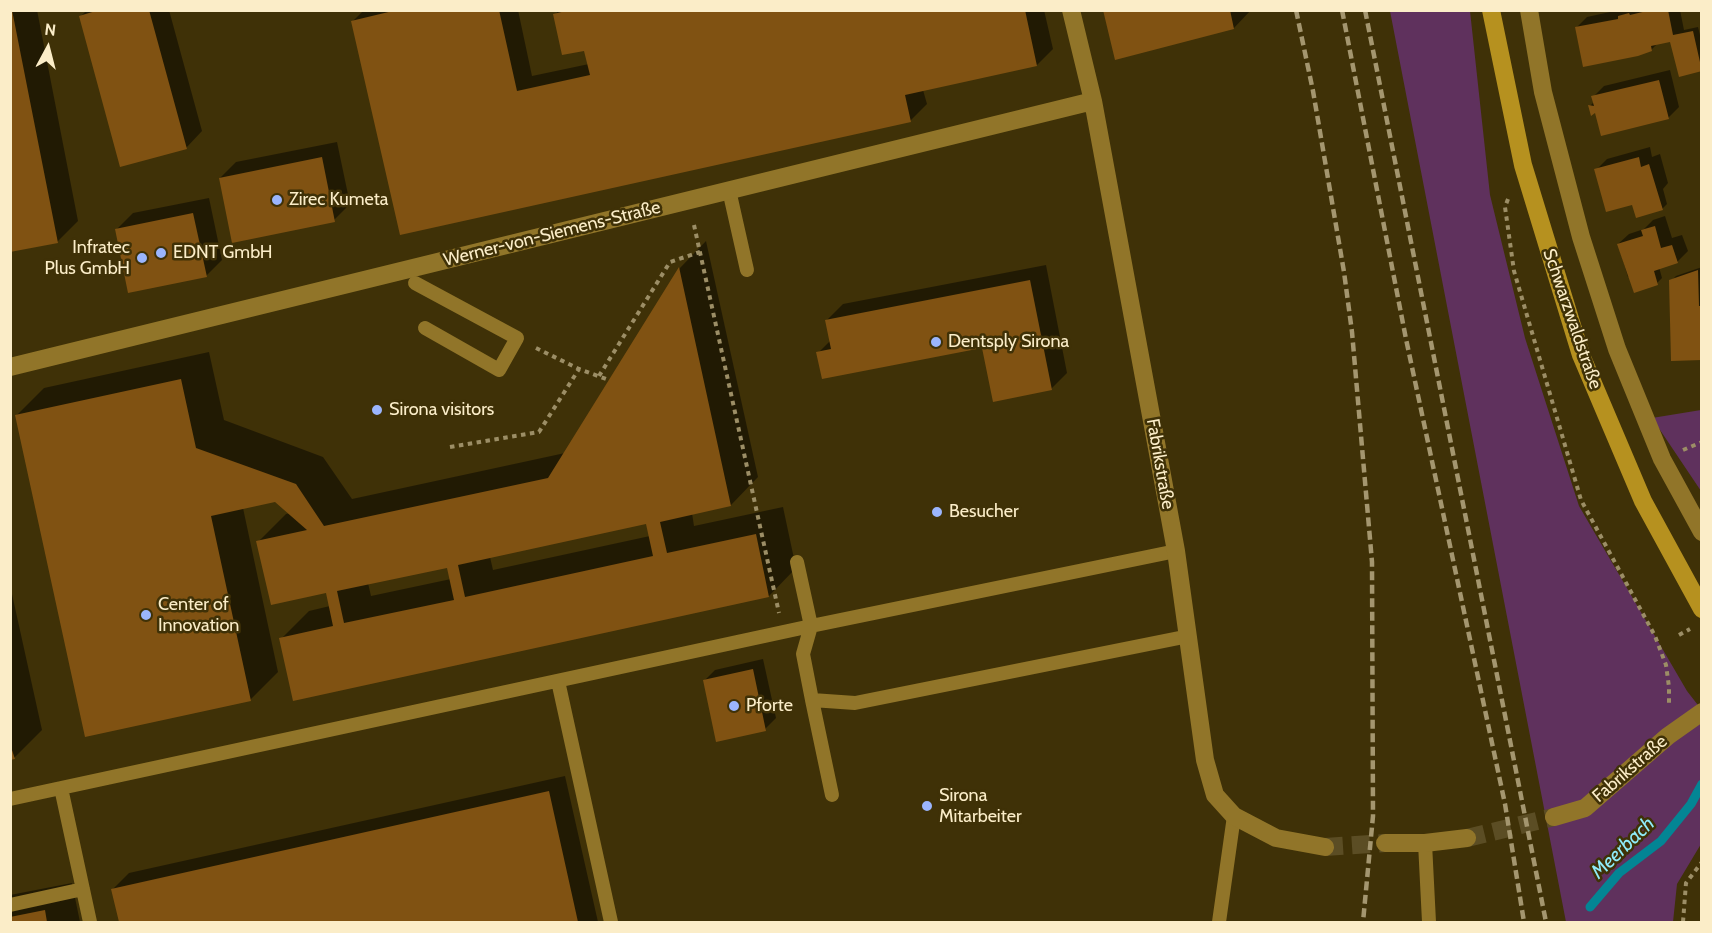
<!DOCTYPE html>
<meta charset="utf-8">
<style>
body{margin:0}
#map{position:relative;width:1712px;height:933px;overflow:hidden;background:#3f3107;font-family:Cabin,sans-serif}
canvas{display:block}
.frame{position:absolute;inset:0;border:12px solid #fbedc8;pointer-events:none}
.north{position:absolute;left:18px;top:18px;width:60px;height:60px;-webkit-text-stroke:4px #3f3107;paint-order:stroke;rotate:7deg;font-size:16px;font-weight:700;line-height:24px;text-align:center;color:#fbedc8}
.north::after{content:'';display:block;margin:auto;width:21px;height:27px;background:#fbedc8;clip-path:polygon(50% 0,100% 100%,50% 72%,0 100%)}
</style>
<div id="map">
<canvas width="1712" height="933"></canvas>
<div class="frame"></div>
<div class="north">N</div>
</div>
<script>
const c = document.querySelector('canvas').getContext('2d');
c.lineJoin = 'round';
function fillPath(path, color) { c.fillStyle = color; c.fill(path, 'evenodd'); }
const shape = rows => new Path2D(rows.map(r => 'M' + r).join(''));
function strokePath(path, color, width, dash) { c.strokeStyle = color; c.lineWidth = width; c.lineCap = dash ? 'butt' : 'round'; c.setLineDash(dash || []); c.stroke(path); }
function drawText(font, color, halo, rows, align = 'center') {
  c.font = font + ' Cabin,sans-serif'; c.lineWidth = 5; c.setLineDash([]); c.textBaseline = 'middle'; c.strokeStyle = halo; c.fillStyle = color; for (const [text, x, y, turn = 0] of rows) {
    c.save(); c.translate(x, y); c.rotate((+turn || 0) * Math.PI / 180); c.textAlign = isNaN(turn) ? turn : align; if (halo) c.strokeText(text, 0, 0); c.fillText(text, 0, 0); c.restore();
  }
}
fillPath(shape([
 [1390,11,1470,11,1490,195,1525,338,1579,506,1687,691,1701,709,1701,844,1677,884,1673,922,1566,922],
 [1701,410,1701,491,1652,418]
]), '#5f315d');
fillPath(shape([
 [10,10,37,10,78,221,57,242],
 [87,10,169,10,202,131,186,148,81,16],
 [364,10,518,10,532,76,589,64,585,49,555,15,559,10,1044,10,1053,49,1037,65,923,90,927,104,911,120,401,234,353,21],
 [1105,10,1251,10,1234,28],
 [1619,10,1680,10,1684,30,1698,27,1702,43,1702,70,1675,39,1658,43,1651,50,1576,28,1587,17],
 [1670,70,1679,107,1668,118,1596,110,1590,106,1594,102,1593,97,1604,86],
 [337,142,350,204,334,220,220,178,236,162],
 [1650,147,1652,157,1660,154,1668,183,1663,189,1667,204,1662,209,1633,203,1596,170,1607,159],
 [209,198,222,260,206,276,117,229,133,213],
 [1665,216,1672,238,1682,235,1688,251,1677,262,1659,267,1662,278,1657,283,1634,275,1628,277,1618,244,1629,234,1644,229,1653,220],
 [706,241,758,477,731,505,692,513,694,526,783,507,796,568,769,596,294,699,281,639,309,611,330,606,327,591,258,542,286,514,290,513,275,501,243,508,278,672,250,700,17,415,44,388,209,352,224,420,323,457,352,499,565,453,680,268],
 [647,522,650,536,493,570,490,557],
 [448,566,451,579,371,596,368,583],
 [1046,265,1067,373,1051,389,983,346,818,353,831,340,827,320,843,304],
 [1702,267,1702,359,1671,281,1676,276],
 [10,585,42,730,14,758,10,759],
 [763,659,776,718,765,729,704,681,715,670],
 [565,776,598,922,120,922,113,889,129,873],
 [72,883,80,922,10,922,10,895]
]), '#0007');
strokePath(shape([
 [1590,907,1619,873,1661,841,1691,804,1702,784]
]), '#038594', 9);
fillPath(shape([
 [10,10,12,10,58,243,10,252],
 [99,10,149,10,187,149,120,167,79,16],
 [397,10,499,10,517,91,590,75,584,51,562,55,553,14,570,10,1025,10,1037,66,905,95,911,122,400,235,351,21],
 [1103,10,1230,10,1234,29,1115,60],
 [1651,10,1668,10,1673,35,1693,31,1702,71,1679,77,1670,42,1651,46,1652,51,1638,56,1583,67,1575,27,1618,19,1618,16,1629,13,1630,15],
 [1659,80,1669,119,1601,136,1595,113,1591,116,1588,105,1594,106,1591,96],
 [322,157,335,222,232,243,219,178],
 [1639,157,1641,167,1649,164,1663,210,1636,218,1632,205,1606,212,1594,169],
 [193,213,207,277,128,293,115,229],
 [1655,226,1661,248,1672,245,1678,263,1654,271,1658,285,1634,293,1617,244,1643,236,1641,230],
 [679,267,731,506,660,522,667,553,756,534,769,597,293,701,279,638,333,626,326,593,271,605,256,541,307,530,275,502,211,516,251,701,85,737,15,415,181,379,196,448,296,484,324,526,548,478],
 [646,524,653,556,465,597,458,565],
 [447,568,454,600,344,623,337,591],
 [1698,270,1699,306,1702,306,1702,360,1671,361,1669,280],
 [1030,280,1052,390,993,402,982,348,822,379,816,352,831,349,825,320],
 [753,669,766,731,716,742,703,680],
 [10,744,15,759,10,760],
 [549,791,578,922,119,922,111,889],
 [45,910,47,922,10,922,10,917]
]), '#805212');
strokePath(shape([
 [1467,838,1554,817],
 [1325,847,1385,843]
]), '#5b4d24', 18, [18, 9]);
strokePath(shape([
 [1508,199,1505,207,1514,271,1581,500,1655,636,1666,665,1669,687,1669,705],
 [694,225,779,613],
 [536,348,579,369],
 [599,376,670,262,700,252],
 [450,447,539,432,579,369,609,380],
 [1683,450,1702,442],
 [1679,635,1690,629],
 [1683,922,1686,883,1702,862]
]), '#9c8e66', 4, [4.5, 4.5]);
strokePath(shape([
 [729,190,747,270],
 [415,283,517,338,499,370,425,328],
 [1176,551,811,626,803,654,812,700,855,703,1189,636],
 [558,681,611,922],
 [812,700,832,795],
 [10,799,61,788],
 [1425,843,1429,922],
 [10,905,83,889],
 [90,922,61,788,811,626,797,562],
 [1219,922,1234,816]
]), '#917529', 14);
strokePath(shape([
 [1071,10,1093,101,1176,551,1205,760,1215,795,1234,816,1276,838,1325,847],
 [1529,10,1543,92,1581,237,1617,349,1662,459,1702,532],
 [10,367,1093,101],
 [1554,817,1585,808,1668,736,1702,712],
 [1385,843,1425,843,1467,838]
]), '#917529', 18);
strokePath(shape([
 [1491,10,1523,165,1581,355,1643,501,1702,609]
]), '#b6911f', 18);
strokePath(shape([
 [1296,10,1313,91,1344,272,1352,332,1372,562,1373,816,1363,922],
 [1342,10,1406,339,1505,804,1524,922],
 [1365,10,1546,922]
]), '#a4966f', 4.5, [9, 4.5]);
for (const [x, y, r, color] of [
 [277,200,6,"#9bb5fd"],
 [161,253,6,"#9bb5fd"],
 [142,258,6,"#9bb5fd"],
 [936,342,6,"#9bb5fd"],
 [377,410,6,"#9bb5fd"],
 [937,512,6,"#9bb5fd"],
 [146,615,6,"#9bb5fd"],
 [734,706,6,"#9bb5fd"],
 [927,806,6,"#9bb5fd"]
]) { const dot = new Path2D(); dot.arc(x, y, r, 0, 2 * Math.PI); c.fillStyle = color; c.fill(dot); strokePath(dot, '#3f3107', 2); }
drawText('18px', '#fbedc8', '#3f3107', [
 ["Zirec Kumeta",289,200],
 ["Infratec",130,248,"right"],
 ["Plus GmbH",130,269,"right"],
 ["EDNT GmbH",173,253],
 ["Dentsply Sirona",948,342],
 ["Sirona visitors",389,410],
 ["Besucher",949,512],
 ["Center of",158,605],
 ["Innovation",158,626],
 ["Pforte",746,706],
 ["Sirona",939,796],
 ["Mitarbeiter",939,817]
], 'left');
drawText('18px', '#fbedc8', '#3f3107', [
 ["Werner-von-Siemens-Straße",552,234,-14],
 ["Schwarzwaldstraße",1572,319,71],
 ["Fabrikstraße",1160,464,80],
 ["Fabrikstraße",1630,769,-41]
]);
drawText('italic 20px', '#8fecfa', '#3f3107', [
 ["Meerbach",1623,848,-44]
]);
</script>
